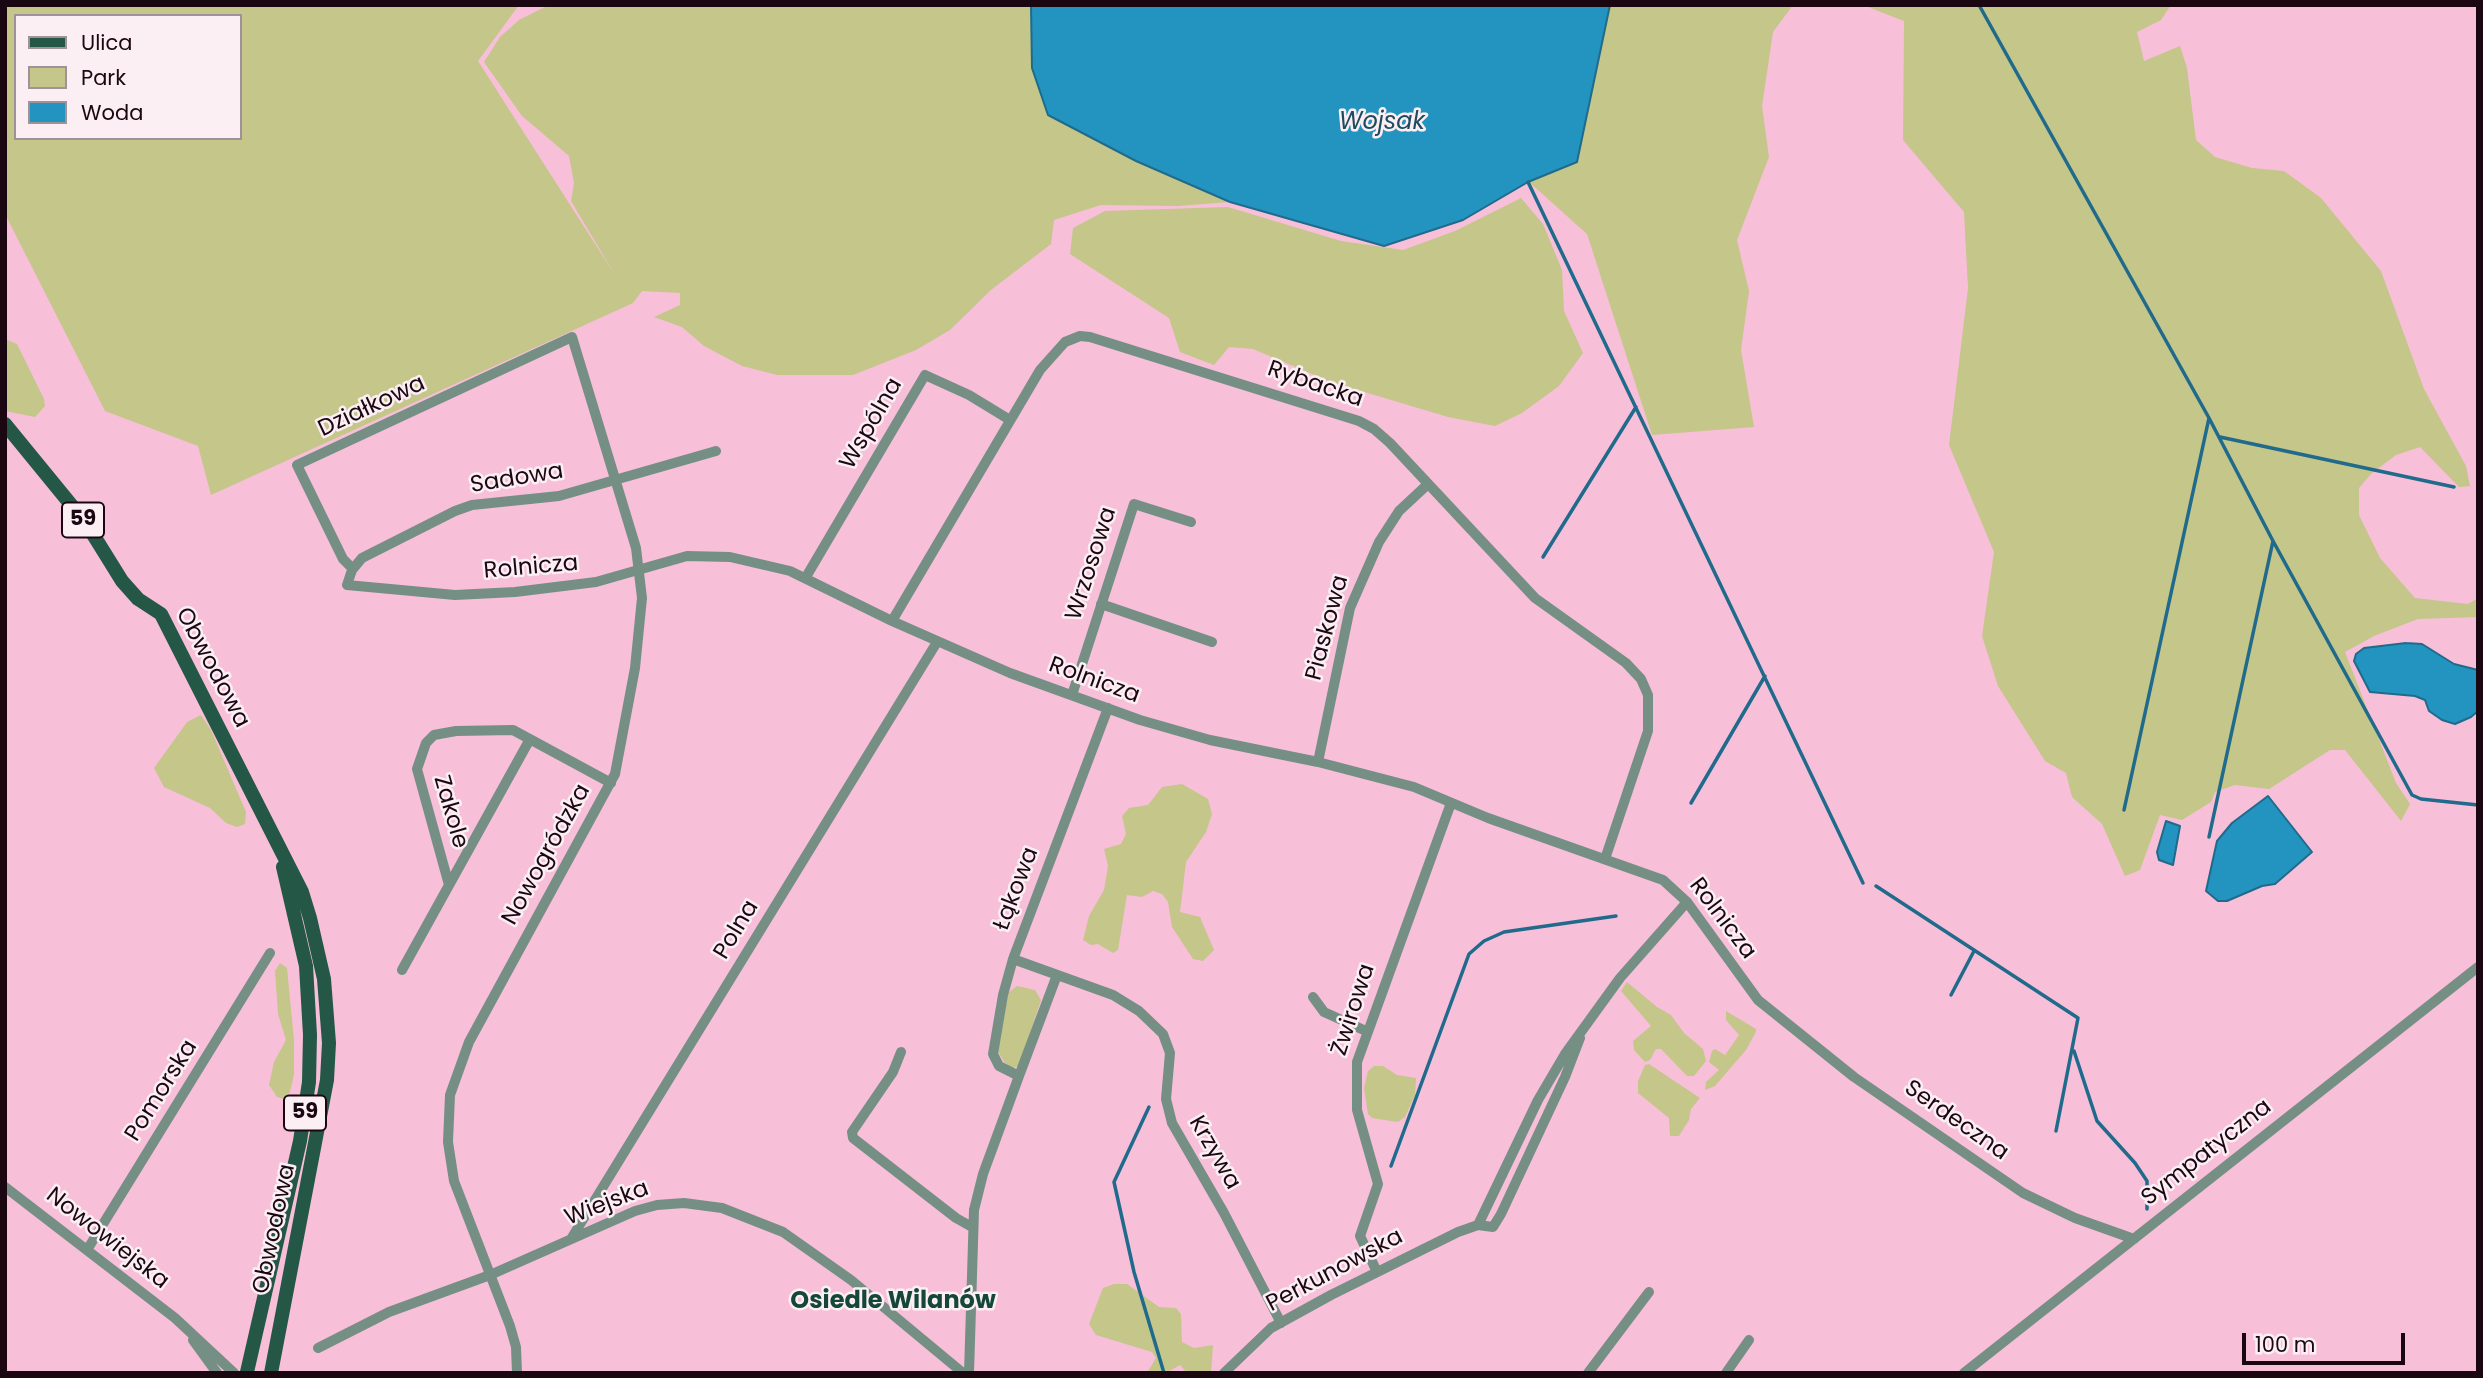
<!DOCTYPE html>
<meta charset="utf-8">
<style>
body{margin:0}
#map{position:relative;width:2483px;height:1378px;overflow:hidden;background:#f8bfd9;font-family:Poppins,sans-serif}
canvas{display:block}
.frame{position:absolute;inset:0;border:7px solid #1a0711;pointer-events:none}
.legend{position:absolute;left:14px;top:14px;width:228px;height:126px;box-sizing:border-box;background:#fbeff4;border:2px solid #a19299;margin:0;padding:9px 12px;list-style:none;font-size:21px;color:#1a0711}
.legend li{display:flex;align-items:center;gap:14px;height:35px}
.legend b{width:35px;border:2px solid #a19299}
.scale{position:absolute;left:2242px;top:1333px;width:163px;height:32px;box-sizing:border-box;border:4px solid #1a0711;border-top:0;padding-left:9px;font-size:21px;line-height:24px;white-space:nowrap;color:#1a0711;-webkit-text-stroke:5px #fbeff4;paint-order:stroke}
</style>
<div id="map">
<canvas width="2483" height="1378"></canvas>
<div class="frame"></div>
<ul class="legend">
<li><b style="height:9px;background:#245746"></b>Ulica</li>
<li><b style="height:19px;background:#c4c68a"></b>Park</li>
<li><b style="height:19px;background:#2394bf"></b>Woda</li>
</ul>
<div class="scale">100 m</div>
</div>
<script>
const c = document.querySelector('canvas').getContext('2d');
c.lineJoin = 'round';
function fillPath(path, color) { c.fillStyle = color; c.fill(path, 'evenodd'); }
const shape = rows => new Path2D(rows.map(r => 'M' + r).join(''));
function strokePath(path, color, width, dash) { c.strokeStyle = color; c.lineWidth = width; c.lineCap = dash ? 'butt' : 'round'; c.setLineDash(dash || []); c.stroke(path); }
function drawText(font, color, halo, rows, align = 'center') {
  c.font = font + ' Poppins,sans-serif'; c.lineWidth = 5; c.setLineDash([]); c.textBaseline = 'middle'; c.strokeStyle = halo; c.fillStyle = color; for (const [text, x, y, turn = 0] of rows) {
    c.save(); c.translate(x, y); c.rotate((+turn || 0) * Math.PI / 180); c.textAlign = isNaN(turn) ? turn : align; if (halo) c.strokeText(text, 0, 0); c.fillText(text, 0, 0); c.restore();
  }
}
fillPath(shape([
 [5,5,519,5,478,61,615,275,571,201,574,183,569,156,522,116,484,62,500,37,519,20,549,5,1031,5,1032,68,1136,161,1230,202,1178,206,1101,205,1054,220,1051,244,991,290,950,330,916,350,853,375,777,375,742,366,704,346,682,327,654,317,680,305,680,293,642,291,633,303,211,495,198,446,105,411,5,214],
 [16,16,240,16,240,138,16,138],
 [1610,5,1793,5,1773,32,1762,106,1769,157,1737,240,1749,291,1741,350,1754,427,1652,435,1587,234,1529,182,1577,162],
 [1830,5,2171,5,2161,20,2137,32,2144,61,2180,46,2187,68,2196,140,2215,157,2252,168,2284,171,2321,198,2381,271,2424,389,2466,466,2470,486,2459,487,2420,447,2396,455,2371,474,2359,488,2359,515,2380,558,2415,598,2468,604,2478,598,2478,617,2418,619,2374,636,2345,652,2396,783,2410,804,2401,821,2345,750,2330,750,2269,789,2235,785,2215,792,2211,802,2182,820,2160,815,2140,870,2125,876,2102,824,2072,797,2066,773,2045,761,1998,686,1982,636,1994,552,1949,445,1968,288,1964,212,1903,140,1904,21,1868,7],
 [1521,198,1543,224,1562,270,1564,311,1583,353,1559,386,1522,413,1495,426,1448,417,1331,382,1253,349,1229,347,1214,365,1180,352,1169,318,1070,254,1073,228,1105,211,1228,207,1341,241,1403,250,1455,231],
 [5,339,17,344,44,399,45,406,35,417,5,411],
 [201,715,211,730,246,812,245,824,237,827,226,823,210,808,164,787,154,768,187,722],
 [1182,784,1208,799,1212,814,1206,832,1186,862,1180,912,1200,917,1214,950,1203,961,1193,959,1172,927,1168,902,1162,894,1153,891,1142,897,1127,895,1118,950,1113,953,1098,944,1091,945,1083,940,1089,916,1104,890,1108,866,1104,849,1121,844,1126,834,1122,816,1129,808,1148,805,1162,787],
 [280,963,287,968,294,1040,294,1074,290,1092,284,1099,277,1097,269,1085,274,1062,286,1040,278,1014,275,971],
 [1627,982,1657,1007,1671,1015,1684,1033,1703,1049,1706,1061,1694,1076,1687,1076,1661,1049,1656,1049,1650,1060,1645,1062,1634,1050,1633,1041,1651,1026,1621,991],
 [1017,986,1035,990,1041,1000,1019,1066,1013,1068,1005,1063,997,1050,1008,993],
 [1726,1011,1756,1029,1756,1032,1746,1050,1715,1086,1705,1090,1706,1082,1719,1070,1709,1062,1712,1051,1715,1049,1725,1055,1739,1035,1726,1020],
 [1649,1064,1700,1098,1691,1109,1689,1120,1679,1136,1670,1136,1669,1118,1638,1093,1638,1081,1645,1065],
 [1374,1066,1383,1066,1397,1075,1416,1078,1415,1095,1405,1117,1398,1122,1372,1118,1368,1114,1364,1088,1368,1071],
 [1114,1284,1127,1284,1159,1307,1176,1308,1181,1314,1182,1342,1194,1348,1213,1345,1211,1373,1187,1373,1180,1365,1166,1373,1147,1373,1156,1358,1152,1352,1096,1335,1089,1324,1103,1288]
]), '#c4c68a');
const water = shape([
 [1031,5,1610,5,1577,162,1528,182,1463,220,1384,246,1230,202,1136,161,1048,115,1032,68,1031,5],
 [2406,643,2422,644,2454,664,2478,670,2478,711,2471,717,2455,724,2442,720,2429,711,2425,700,2415,696,2370,692,2354,661,2356,654,2364,648,2406,643],
 [2268,796,2312,852,2275,884,2262,886,2227,901,2218,901,2206,891,2217,841,2232,823,2268,796],
 [2166,821,2180,826,2173,865,2159,860,2157,852,2166,821]
]);
fillPath(water, '#2394bf');
strokePath(water, '#206a8b', 2);
strokePath(shape([
 [1979,5,2209,418,2273,541,2412,795,2421,799,2478,805],
 [1528,182,1863,883],
 [2220,437,2454,487],
 [1543,557,1636,407],
 [1691,803,1765,676],
 [2124,810,2209,418],
 [2209,837,2273,541],
 [1876,886,2078,1018,2056,1131],
 [1951,995,1974,951],
 [2074,1051,2097,1121,2135,1163,2147,1181,2147,1209],
 [1149,1107,1114,1182,1134,1272,1164,1373],
 [1391,1166,1469,954,1484,941,1504,932,1616,916]
]), '#206a8b', 3.5);
strokePath(shape([
 [716,451,559,496,472,505,455,511,362,558,352,570,347,585,455,595,515,592,596,582,687,556,730,557,790,571,892,621,1010,673,1140,720,1210,740,1318,762,1414,787,1488,818,1663,880,1687,902,1758,1000,1854,1077,2023,1193,2075,1218,2134,1239],
 [353,569,343,559,297,465,572,337,636,548,642,598,635,668,615,774,469,1042,450,1095,448,1142,454,1181,510,1326,516,1347,517,1373],
 [806,577,925,375,969,395,1010,420],
 [1101,604,1212,642],
 [892,621,1040,370,1065,342,1080,336,1090,337,1359,421,1374,429,1390,443,1535,598,1626,663,1641,679,1648,695,1648,731,1605,859],
 [1072,695,1134,504,1191,522],
 [1318,762,1350,608,1379,542,1399,511,1428,484],
 [449,885,417,769,426,743,434,735,456,731,513,730,611,783],
 [1013,959,1113,995,1139,1011,1163,1034,1170,1053,1166,1099,1172,1123,1224,1213,1281,1323],
 [402,970,530,739],
 [1313,997,1324,1012,1366,1031],
 [901,1052,893,1072,852,1132,853,1138,956,1218,972,1227],
 [1019,1076,1057,975],
 [5,1187,175,1318,234,1373],
 [1478,1225,1538,1100,1565,1054,1620,978,1687,902],
 [571,1239,937,642],
 [87,1250,270,953],
 [1377,1272,1360,1236,1378,1184,1357,1110,1357,1062,1451,803],
 [193,1340,217,1373],
 [318,1348,389,1312,490,1275,635,1211,657,1205,684,1203,722,1208,783,1232,851,1280,963,1373],
 [969,1373,974,1210,983,1174,1019,1076,999,1066,993,1054,1003,995,1013,959,1108,708],
 [1224,1373,1271,1328,1331,1295,1458,1232,1478,1225,1493,1227,1501,1214,1565,1077,1580,1038],
 [1588,1373,1649,1292],
 [1726,1373,1749,1340],
 [1964,1373,2478,967]
]), '#758f85', 10);
strokePath(shape([
 [5,424,86,523,122,581,138,599,161,614,302,892,310,918,324,979,329,1043,327,1080,271,1373],
 [247,1372,300,1141,309,1082,310,1035,306,966,283,867]
]), '#245746', 14);
for (const [x, y, w] of [
 [83,520,42],
 [305,1113,42]
]) { const box = new Path2D(); box.roundRect(x - w / 2, y - 17.5, w, 35, 5); c.fillStyle = '#fbeff4'; c.fill(box); strokePath(box, '#1a0711', 2); }
drawText('bold 21px', '#1a0711', null, [
 ["59",83,520],
 ["59",305,1113]
]);
drawText('23px', '#1a0711', '#fbeff4', [
 ["Rybacka",1315,385,19],
 ["Działkowa",372,407,-25],
 ["Wspólna",872,424,-60],
 ["Sadowa",517,479,-9],
 ["Wrzosowa",1092,564,-72],
 ["Rolnicza",531,568,-5],
 ["Piaskowa",1328,628,-75],
 ["Obwodowa",212,668,62],
 ["Rolnicza",1094,681,20],
 ["Zakole",450,812,74],
 ["Nowogródzka",547,855,-61],
 ["Łąkowa",1017,889,-69],
 ["Rolnicza",1722,919,53],
 ["Polna",737,930,-59],
 ["Żwirowa",1354,1010,-72],
 ["Pomorska",162,1091,-58],
 ["Serdeczna",1956,1121,35],
 ["Krzywa",1214,1153,60],
 ["Sympatyczna",2207,1153,-38],
 ["Wiejska",607,1204,-21],
 ["Obwodowa",275,1229,-78],
 ["Nowowiejska",107,1239,38],
 ["Perkunowska",1335,1271,-28]
]);
drawText('italic 24px', '#1f4b5e', '#fbeff4', [
 ["Wojsak",1382,123]
]);
drawText('bold 24px', '#144737', '#fbeff4', [
 ["Osiedle Wilanów",893,1302]
]);
</script>
